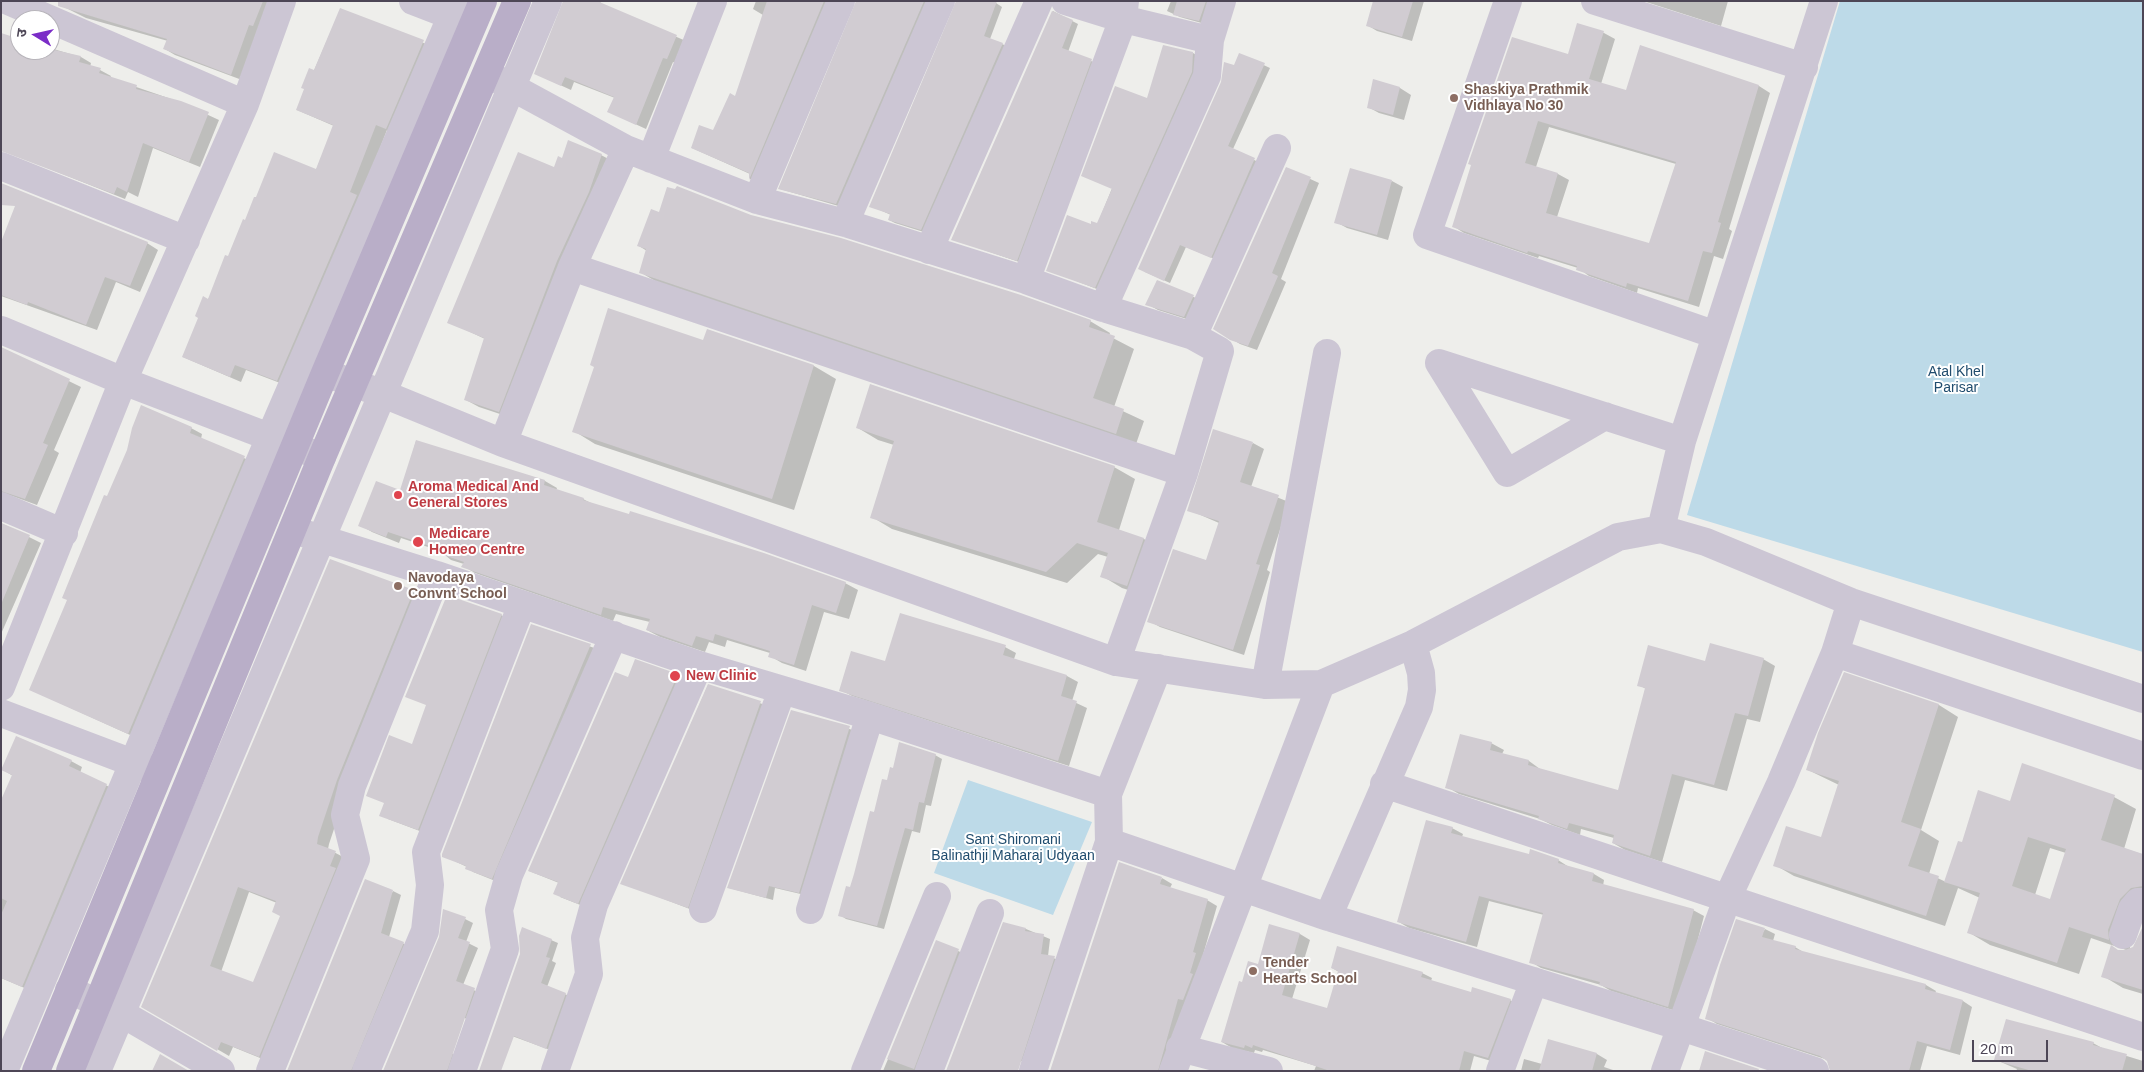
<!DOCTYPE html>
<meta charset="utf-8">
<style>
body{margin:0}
#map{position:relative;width:2144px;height:1072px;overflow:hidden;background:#eeeeeb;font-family:Arial,"Noto Sans Devanagari",sans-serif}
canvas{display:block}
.frame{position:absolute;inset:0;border:2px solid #4d4656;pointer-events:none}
.north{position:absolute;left:10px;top:10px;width:50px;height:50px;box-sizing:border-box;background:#fff;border:1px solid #b8b5bb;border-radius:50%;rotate:279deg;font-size:14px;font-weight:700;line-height:20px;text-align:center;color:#4d4656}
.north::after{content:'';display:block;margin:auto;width:18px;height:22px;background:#7b2dc7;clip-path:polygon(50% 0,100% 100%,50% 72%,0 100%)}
.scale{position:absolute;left:1972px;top:1040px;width:76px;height:22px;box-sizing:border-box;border:2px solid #4d4656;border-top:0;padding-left:6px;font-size:15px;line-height:18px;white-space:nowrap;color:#4d4656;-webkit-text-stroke:4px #fff;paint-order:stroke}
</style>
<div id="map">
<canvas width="2144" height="1072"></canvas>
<div class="frame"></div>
<div class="north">उ</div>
<div class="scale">20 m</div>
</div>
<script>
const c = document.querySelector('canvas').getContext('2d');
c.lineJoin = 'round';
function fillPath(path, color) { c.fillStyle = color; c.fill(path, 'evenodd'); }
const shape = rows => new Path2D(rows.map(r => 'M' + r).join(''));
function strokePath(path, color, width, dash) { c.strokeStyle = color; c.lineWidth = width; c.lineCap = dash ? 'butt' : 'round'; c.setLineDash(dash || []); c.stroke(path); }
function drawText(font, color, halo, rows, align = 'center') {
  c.font = font + ' Arial,sans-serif'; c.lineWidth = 4; c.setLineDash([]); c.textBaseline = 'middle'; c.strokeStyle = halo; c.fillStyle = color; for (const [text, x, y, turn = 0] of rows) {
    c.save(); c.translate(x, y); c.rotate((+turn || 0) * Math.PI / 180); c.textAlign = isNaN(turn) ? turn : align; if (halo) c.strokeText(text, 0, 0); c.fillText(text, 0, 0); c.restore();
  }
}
fillPath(shape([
 [1840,1,2143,1,2143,652,1687,515],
 [968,780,1092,822,1053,915,934,873]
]), '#bddae8');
fillPath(shape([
 [57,1,276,1,242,80,175,55,165,49,168,41,86,18,62,6,63,3],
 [564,1,601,1,600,4,686,41,677,64,673,62,646,129,609,112,615,98,574,82,571,90,536,74],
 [756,1,831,1,755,182,750,179,750,174,692,148,714,132,736,98,763,15,753,9],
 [858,1,931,1,842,207,780,189],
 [1171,1,1212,1,1205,24,1180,17,1167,11],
 [1374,1,1424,1,1412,41,1377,31,1367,25],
 [1643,1,1728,1,1721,26],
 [996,3,1002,7,990,39,1009,47,927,233,895,223,889,220,891,215,871,206],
 [340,10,434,47,396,134,387,130,288,386,246,370,241,382,183,357,199,318,246,222,316,170,334,126,297,110],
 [1053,11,1078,24,1068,52,1096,63,1022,263,952,239],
 [1578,25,1604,33,1615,39,1601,84,1627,92,1641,47,1759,86,1770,93,1729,229,1732,231,1723,259,1714,256,1699,307,1638,288,1637,293,1589,276,1578,268,1539,256,1538,258,1464,233,1453,226,1569,56],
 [1549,127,1676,164,1650,245,1557,217,1569,180,1558,174,1536,167],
 [1,32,3,35,20,40,20,50,50,48,81,57,91,63,90,67,100,70,111,76,110,78,180,102,219,120,200,167,153,148,138,197,128,192,125,199,45,167,1,141],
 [1193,53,1200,57,1198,76,1102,291,1048,270,1091,225,1097,225,1148,100],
 [1240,54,1270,68,1233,149,1260,163,1217,260,1186,247,1170,283,1145,272],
 [1374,81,1400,88,1411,95,1404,120,1379,113,1368,107],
 [601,155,614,162,512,418,479,407,466,400,485,339,449,322,563,159],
 [1286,168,1319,183,1281,279,1286,282,1257,350,1240,344,1215,329],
 [1392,181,1403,187,1388,240,1347,228,1336,222],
 [660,213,1090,321,1110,333,1109,336,1134,349,1114,407,1144,421,1136,444,660,284,640,272,647,251,639,246],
 [1,239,147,243,158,250,140,292,116,282,97,330,1,296],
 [1157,281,1205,302,1196,322,1158,310,1147,304],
 [708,330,814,366,836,379,794,510,595,444,574,431,704,342],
 [1,348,81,387,54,450,59,453,37,505,12,496,1,503],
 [191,428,202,434,201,439,255,463,139,739,31,690],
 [858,428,1114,467,1135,479,1119,530,1144,539,1164,551,1147,596,1122,588,1102,576,1108,557,1098,554,1067,583,892,529,872,517,894,445,878,440],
 [416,441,545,481,557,488,556,491,583,499,593,504,845,583,858,590,849,619,824,612,806,671,782,663,770,656,770,653,727,640,725,647,709,642,705,652,660,637,647,630,650,622,616,614,613,621,475,573,463,566,464,564,451,560,440,551,401,538,399,543,372,532,360,525,401,492],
 [1253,443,1264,449,1251,487,1289,502,1267,570,1270,572,1244,655,1160,627,1149,621,1207,561,1219,523,1189,510],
 [1,523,41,543,1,634],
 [330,561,413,592,425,598,348,787,329,844,328,849,347,859,270,1062,233,1047,229,1056,143,1006],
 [249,892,277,903,281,916,254,984,221,972],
 [501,615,508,619,425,833,388,819,412,745],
 [532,625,597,649,498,882,473,872,467,867,444,856],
 [1005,647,1016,653,1014,659,1067,676,1078,682,1072,701,1087,708,1069,766,852,696,841,690,885,662],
 [1763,659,1775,666,1760,722,1747,719,1727,791,1685,780,1662,862,1625,850,1613,843,1614,838,1581,829,1580,835,1552,825,1540,819,1459,794,1447,787,1491,743,1504,750,1502,754,1529,761,1540,769,1619,791,1646,689,1639,685,1706,662],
 [1845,674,1939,705,1958,717,1921,830,1939,841,1929,874,1946,882,1962,844,2011,803,2023,764,2114,797,2136,809,2124,849,2143,856,2143,911,2130,943,2130,950,2134,948,2143,930,2143,994,2123,988,2103,976,2119,951,2129,951,2091,938,2079,974,1990,945,1968,932,1980,898,1958,888,1945,926,1794,876,1775,865,1822,839,1839,785,1808,770],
 [2050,848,2066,853,2050,901,2035,895],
 [677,675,682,678,583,906,560,897,559,883,529,871,629,678],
 [708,685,768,706,695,911,622,883],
 [792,712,856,731,805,895,775,888,773,900,729,888],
 [935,755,942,759,931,806,926,805,920,833,912,831,884,929,846,919,840,915,850,889,874,813,894,769],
 [71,761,82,767,80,773,118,791,34,992,1,978,1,803,13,776,3,770],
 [1452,828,1463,834,1462,837,1530,855,1558,860,1569,867,1594,874,1604,880,1603,886,1693,910,1704,916,1679,1012,1611,991,1601,985,1541,968,1531,962,1544,915,1489,901,1477,947,1409,928,1399,922],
 [1162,878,1172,884,1170,888,1207,900,1217,906,1170,1071,1051,1071],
 [393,891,401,895,389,937,411,947,359,1071,288,1071],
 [465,919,473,923,466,942,478,948,463,985,482,994,472,1021,447,1011,451,1053,459,1058,456,1071,384,1071],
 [1004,923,1026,929,1050,939,1048,956,1061,961,1027,1063,999,1054],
 [1270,926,1300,934,1310,940,1292,999,1328,1010,1339,972,1332,968,1422,973,1432,978,1431,981,1471,993,1510,1000,1520,1006,1498,1063,1474,1056,1470,1071,1314,1071,1316,1066,1263,1050,1262,1052,1255,1050,1254,1053,1232,1048,1222,1042,1242,984,1259,966],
 [523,928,558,943,552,961,556,963,547,987,572,997,553,1051,501,1032,521,954],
 [1765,929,1775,934,1773,941,1795,947,1805,953,1926,985,1936,991,1935,993,1963,1001,1972,1007,1960,1055,1927,1046,1920,1071,1831,1071,1828,1060,1717,1024,1707,1018],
 [937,942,965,954,921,1071,883,1071],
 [1549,1040,1597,1054,1607,1060,1604,1067,1616,1071,1521,1071,1524,1059,1542,1064],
 [2093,1043,2104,1049,2143,1061,2143,1071,2016,1071,2017,1069,1996,1060]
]), '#0003');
fillPath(shape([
 [58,1,263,1,253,26,249,25,231,75,163,49,167,39,61,7,58,6],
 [563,1,597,1,677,35,667,59,663,58,636,125,607,112,614,97,565,77,561,86,534,74],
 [767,1,824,1,749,180,749,173,691,148,699,125,713,130,730,93,735,96],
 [856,1,924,1,836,204,778,189],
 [956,1,997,1,984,36,1003,43,921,230,888,220,890,214,869,207],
 [1177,1,1206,1,1199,21,1173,15],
 [1373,1,1413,1,1402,37,1366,26],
 [340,8,424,40,386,129,376,125,350,192,357,195,277,381,235,365,230,377,182,357,198,318,195,316,203,296,208,299,225,255,228,256,243,219,245,220,254,197,256,197,274,152,316,169,333,125,296,110,304,89,301,88,309,68,314,70],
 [1052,11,1073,20,1062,48,1092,59,1017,261,951,240],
 [1577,23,1604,31,1589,79,1626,90,1640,45,1759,85,1718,222,1721,223,1712,253,1703,251,1688,301,1627,283,1626,287,1576,270,1577,266,1528,251,1527,253,1452,227,1471,165,1468,164,1512,37,1568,54],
 [1538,121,1676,162,1649,243,1546,213,1558,173,1525,163],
 [1,33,20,39,20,50,50,49,81,56,79,62,101,68,99,73,137,85,136,89,181,101,209,112,189,162,143,143,127,192,117,187,114,194,1,151],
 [1163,45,1193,52,1192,72,1095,288,1046,271,1067,215,1091,224,1091,221,1097,223,1112,189,1081,176,1115,86,1147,98],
 [1239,53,1265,63,1228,146,1255,158,1211,258,1180,245,1164,281,1138,269,1221,82,1224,62,1234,65],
 [1373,79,1400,87,1393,115,1367,108],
 [568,140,602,154,589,192,557,261,499,412,464,400,484,338,447,323,518,152,554,167,558,156,562,158],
 [1286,167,1311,177,1272,273,1278,276,1248,346,1230,340,1213,329],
 [1350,168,1392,180,1377,235,1334,223],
 [1,183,148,242,130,286,105,277,86,325,28,302,27,305,1,295,1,242,15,206,1,205],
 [677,186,751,215,841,238,1021,295,1091,320,1089,327,1115,336,1093,398,1124,409,1116,434,639,273,646,249,637,246,651,209,659,212,667,187,675,189],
 [1157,280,1194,295,1184,317,1145,305],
 [608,308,703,340,707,329,814,365,772,499,572,432,594,367,590,365],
 [1,347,70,379,43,443,48,445,25,499,1,491],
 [870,384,1115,466,1097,522,1144,538,1127,586,1100,577,1108,553,1077,543,1046,572,870,518,894,441,856,428],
 [141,405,192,427,190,433,245,456,128,734,29,690,67,600,62,598,104,495,107,496,127,450,132,428],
 [1213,429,1253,442,1240,482,1279,495,1256,564,1260,565,1233,650,1147,622,1173,549,1206,560,1219,521,1187,511],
 [416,440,545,480,544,485,584,498,583,500,629,514,630,511,764,553,846,582,836,613,812,605,794,665,768,657,770,651,715,634,713,641,696,636,692,646,646,630,650,619,603,607,601,615,461,567,464,562,438,553,439,549,388,532,386,537,358,526,376,481,400,490],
 [1,523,30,535,2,602,1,602],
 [330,559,414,590,337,780,318,837,317,844,336,851,330,866,336,868,259,1057,221,1042,217,1051,141,1007],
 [238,887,276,901,272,912,280,916,253,982,210,966],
 [447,595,502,614,418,830,379,816,384,803,366,796,389,735,412,744,426,705,405,697],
 [900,613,1006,645,1003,655,1067,675,1061,696,1077,701,1058,761,839,691,851,651,885,661],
 [531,624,591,644,492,879,465,869,466,866,442,857,442,854],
 [1710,643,1764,658,1748,716,1735,713,1714,785,1672,774,1650,856,1612,843,1614,835,1569,823,1567,829,1538,819,1539,816,1445,788,1460,734,1492,742,1490,750,1529,760,1528,765,1618,790,1645,688,1637,686,1648,645,1705,661],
 [635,659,678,674,578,904,553,894,558,882,528,871,615,672,628,677],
 [1844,672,1939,704,1901,822,1921,829,1908,866,1939,876,1926,916,1773,866,1786,826,1821,837,1839,781,1806,770,1818,733],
 [708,684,761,701,688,908,620,884],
 [791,710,850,726,799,893,769,886,766,898,727,888],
 [16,736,72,760,69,766,107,784,22,987,1,978,1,915,7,901,1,898,1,800,12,775,1,770],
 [899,742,936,754,924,803,919,802,913,830,905,828,877,926,838,916,846,886,850,887,854,874,870,811,874,812,882,779,887,780,890,767,893,768],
 [2022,763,2115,795,2101,840,2143,854,2143,886,2131,888,2120,899,2108,930,2109,940,2069,927,2057,963,1967,933,1980,893,1944,882,1958,841,1962,842,1978,790,2010,801],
 [2028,837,2066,849,2050,899,2012,886],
 [1426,820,1453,827,1451,833,1529,854,1530,849,1559,859,1558,863,1594,873,1592,881,1694,909,1668,1007,1599,985,1600,982,1529,963,1543,913,1479,896,1466,942,1397,922],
 [1119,862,1162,877,1160,884,1208,899,1193,952,1196,953,1190,973,1193,974,1183,1000,1178,999,1158,1071,1050,1071],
 [365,879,393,890,381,933,404,942,351,1071,287,1071],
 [443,909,466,917,458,938,470,942,456,981,475,988,447,1071,383,1071,439,937],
 [1736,919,1765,928,1762,937,1796,946,1795,949,1926,984,1925,989,1963,1000,1950,1050,1917,1041,1909,1071,1830,1071,1827,1061,1820,1056,1705,1019,1720,965],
 [1003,922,1026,928,1025,931,1044,934,1041,954,1055,956,1018,1071,946,1071],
 [1269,924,1300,933,1282,995,1327,1008,1338,971,1331,968,1337,946,1423,972,1421,977,1471,992,1472,987,1511,999,1488,1058,1464,1051,1459,1071,1330,1071,1253,1045,1252,1048,1245,1045,1244,1048,1221,1042,1239,981,1242,982,1248,961,1258,964],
 [2143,926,2143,990,2101,977,2111,945,2118,950,2125,950,2133,947],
 [522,927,552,939,546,957,550,958,541,983,566,993,546,1049,514,1036,501,1071,479,1071,520,954,519,936],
 [936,940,959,949,914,1069,887,1059],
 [2006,1019,2094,1042,2093,1045,2127,1054,2122,1071,2032,1071,1994,1060],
 [1548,1039,1597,1053,1592,1071,1539,1071],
 [1705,1051,1759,1069,1758,1071,1699,1071],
 [160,1054,189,1071,152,1071]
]), '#d1ccd2');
strokePath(shape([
 [8,1,245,104],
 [413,1,470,23],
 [1065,1,1123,19,1210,40],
 [1508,1,1427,235,1716,335],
 [1595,1,1804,67],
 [495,78,626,149,757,200,845,223,1026,280,1103,308,1193,336,1220,351,1184,473,1116,662],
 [651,159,713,1],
 [1,166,186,240],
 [757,200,841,1],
 [845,223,941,1],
 [929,250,1039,1],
 [572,267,1184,473],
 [1026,280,1123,19,1125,1],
 [1103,308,1207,76,1210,40,1222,1],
 [1,330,123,381,322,457],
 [1193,336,1277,148],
 [325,373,381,393,503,443,1116,662,1265,685,1321,684,1413,644,1618,537,1661,529,1706,542,1851,602,2143,699],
 [1605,416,1507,473,1439,363,1682,441],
 [503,443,572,267,626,149],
 [1,506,64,533],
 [1661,529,1682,441,1824,1],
 [303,533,437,575,699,665,870,716,1108,794],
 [1835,653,2143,756],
 [1265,685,1327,353],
 [1,687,123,381,245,104,282,1],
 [1,713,149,769],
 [1384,784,2143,1037],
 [1109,842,1328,917,1681,1027,1815,1071],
 [703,909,782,690],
 [810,910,870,716],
 [1328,917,1419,707,1422,690,1421,673,1413,644],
 [2123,935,2132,909,2138,902,2143,902],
 [69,990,121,1013,221,1071],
 [1180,1048,1269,1071],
 [4,1071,270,437,458,1],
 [97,1071,548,1],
 [270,1071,356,859,345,815,352,786,437,575],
 [366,1071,425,931,430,885,426,852,522,604],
 [462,1071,505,949,499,910,509,875,614,635],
 [555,1071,589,974,585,938,594,905,699,665],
 [865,1071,937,896],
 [929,1071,990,913],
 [1033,1071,1109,842,1108,794,1158,668],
 [1173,1071,1321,684],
 [1500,1071,1534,981],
 [1665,1071,1727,899,1781,782,1835,653,1851,602]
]), '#ccc6d4', 28);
strokePath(shape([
 [36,1071,325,373,483,1],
 [70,1071,322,457,517,1]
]), '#b9aec8', 28);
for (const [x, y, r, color] of [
 [1454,98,5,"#8d6e63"],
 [398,495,5,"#e0444e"],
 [418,542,6,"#e0444e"],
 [398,586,5,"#8d6e63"],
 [675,676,6,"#e0444e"],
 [1253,971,5,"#8d6e63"]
]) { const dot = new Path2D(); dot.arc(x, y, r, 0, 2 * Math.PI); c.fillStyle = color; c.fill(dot); strokePath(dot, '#fff', 2); }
drawText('bold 14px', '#785e54', '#fff', [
 ["Shaskiya Prathmik",1464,90],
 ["Vidhlaya No 30",1464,106],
 ["Navodaya",408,578],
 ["Convnt School",408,594],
 ["Tender",1263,963],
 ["Hearts School",1263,979]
], 'left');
drawText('14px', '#204c6e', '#fff', [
 ["Atal Khel",1956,372],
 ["Parisar",1956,388],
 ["Sant Shiromani",1013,840],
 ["Balinathji Maharaj Udyaan",1013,856]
]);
drawText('bold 14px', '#be3a42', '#fff', [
 ["Aroma Medical And",408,487],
 ["General Stores",408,503],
 ["Medicare",429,534],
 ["Homeo Centre",429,550],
 ["New Clinic",686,676]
], 'left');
</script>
